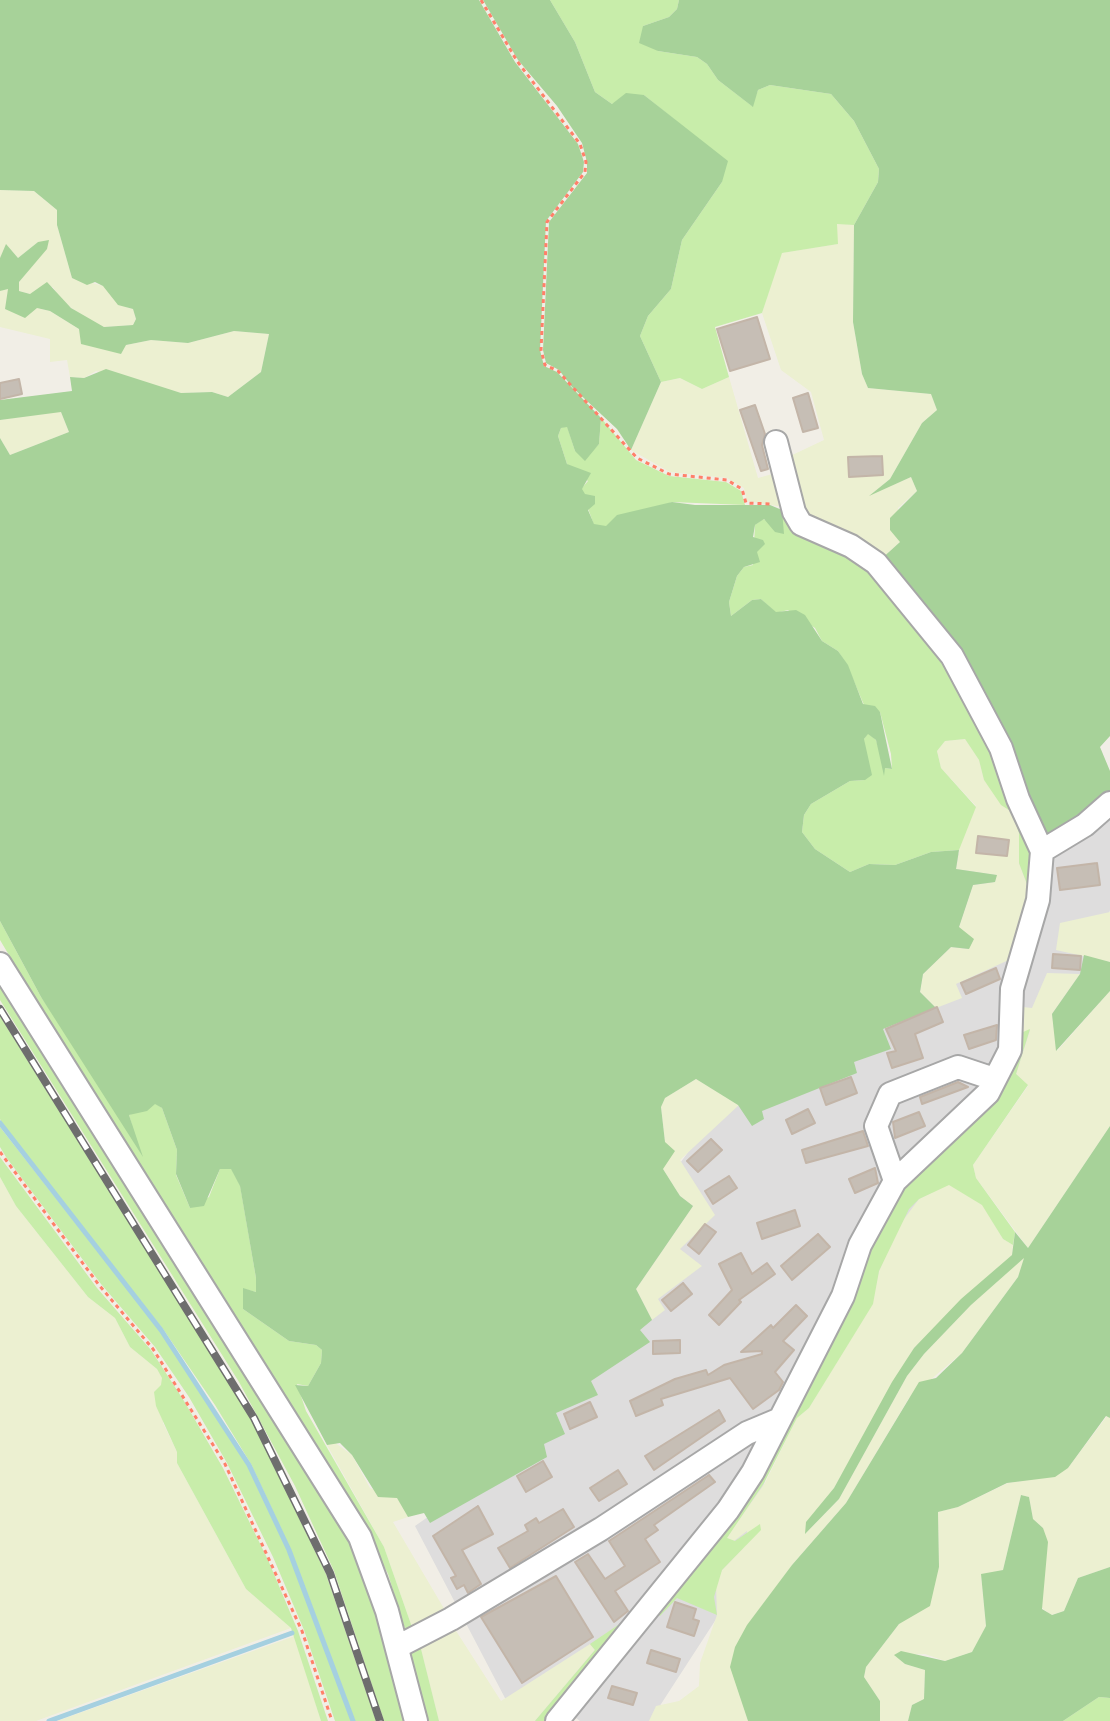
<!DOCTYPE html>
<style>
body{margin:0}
canvas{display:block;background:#f1eee6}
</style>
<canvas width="1110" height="1721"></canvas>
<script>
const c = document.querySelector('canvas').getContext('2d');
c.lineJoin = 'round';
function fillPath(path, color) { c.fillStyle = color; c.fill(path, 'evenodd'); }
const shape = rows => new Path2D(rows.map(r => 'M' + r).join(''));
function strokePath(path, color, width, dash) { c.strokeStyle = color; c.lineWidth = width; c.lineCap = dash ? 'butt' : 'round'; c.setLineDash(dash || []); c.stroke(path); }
fillPath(shape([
 [1110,796,1110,910,1084,992,788,1410,724,1607,650,1721,580,1721,565,1710,551,1721,517,1721,415,1526,540,1438,681,1213,675,1170,728,1098,976,835]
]), '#dedddd');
fillPath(shape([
 [0,190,34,191,57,210,57,225,72,278,104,286,128,308,133,309,136,319,133,325,104,327,85,318,61,300,53,287,30,294,19,291,19,282,46,249,38,242,18,258,6,245,0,258],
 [837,223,854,225,853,322,862,374,868,388,931,394,937,410,922,423,890,479,872,494,911,477,917,491,898,508,900,542,879,561,810,527,786,458,824,440,811,392,781,370,762,313,781,253,837,244],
 [8,288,37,308,50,311,79,329,126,345,151,340,188,343,234,331,269,334,261,372,228,397,212,392,181,393,96,371,84,378,70,377,67,360,50,362,50,339,0,327,0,291],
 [729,377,758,478,776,473,783,507,747,501,744,488,727,478,670,472,631,450,661,382,680,378,702,389],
 [52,412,61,412,69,432,10,455,0,438,0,420],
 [965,739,979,760,984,780,1012,812,1019,833,1019,863,1027,884,1027,902,1013,958,956,984,962,998,936,1008,920,992,923,974,951,947,968,949,959,927,973,885,995,882,996,875,956,869,961,840,976,806,941,768,937,751,945,741],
 [1110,912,1110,962,1056,950,1060,923],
 [1047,973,1080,974,1052,1014,1057,1051,1110,991,1110,1126,1028,1248,976,1178,973,1165,1028,1086,1016,1074,1030,1030,1014,1036,1014,1006,1032,1008],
 [696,1079,739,1105,680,1160,715,1215,680,1249,702,1266,658,1299,665,1310,652,1320,636,1289,693,1206,680,1196,663,1169,665,1142,661,1106,665,1098],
 [0,1177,16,1206,88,1297,115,1318,130,1347,157,1369,162,1377,163,1423,177,1452,177,1463,246,1589,291,1628,36,1721,0,1721],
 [948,1184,983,1205,1003,1239,1013,1245,1012,1255,914,1348,834,1488,807,1522,806,1533,839,1499,907,1376,924,1354,971,1305,1025,1256,1018,1277,962,1353,909,1398,846,1503,792,1565,739,1692,748,1721,649,1721,656,1706,679,1701,699,1686,700,1663,717,1615,716,1585,722,1570,746,1545,747,1531,734,1541,726,1538,765,1483,797,1418,809,1408,872,1304,879,1271,898,1227,919,1199],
 [1107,1416,1110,1418,1110,1567,1078,1578,1064,1611,1051,1615,1042,1608,1043,1528,1033,1519,1029,1497,1021,1495,1003,1570,981,1575,986,1626,979,1640,972,1652,945,1661,925,1654,895,1655,905,1664,925,1670,924,1699,912,1705,908,1721,880,1721,880,1701,864,1677,866,1667,899,1624,916,1612,939,1567,938,1512,958,1507,1008,1483,1029,1480,1068,1468],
 [334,1442,352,1455,370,1488,398,1498,408,1517,393,1522,449,1617,414,1633,384,1547,327,1445],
 [451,1623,501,1701,590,1644,595,1650,535,1721,439,1721,419,1641],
 [295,1636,321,1721,57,1721]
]), '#ecf0d1');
fillPath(shape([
 [550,0,679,0,677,9,669,17,643,26,658,51,697,57,707,64,718,80,752,106,758,90,770,85,831,94,854,121,879,169,878,182,854,225,837,224,838,244,782,253,762,313,715,327,729,377,702,389,680,378,661,382,640,336,648,316,671,289,682,240,722,182,675,120,644,95,612,104,595,92,575,42],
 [601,418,636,460,669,476,726,482,741,491,745,505,672,502,606,527,594,525,581,489,588,481,567,464,558,436,561,428,567,426,575,451,589,454,599,444],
 [782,510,843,547,897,597,980,716,1032,845,1027,902,1027,884,1019,863,1019,833,1012,812,1001,805,984,780,979,760,965,739,945,741,937,751,941,768,976,807,959,850,931,852,895,865,869,864,850,872,815,849,802,832,804,815,811,804,850,781,865,780,864,739,868,733,876,740,885,768,892,769,891,754,880,712,864,705,847,665,838,651,822,641,815,628,788,610,776,613,761,599,752,600,731,616,729,602,737,576,744,567,753,565,755,525,763,519,769,522],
 [0,921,41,997,132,1125,129,1115,155,1103,162,1108,177,1150,176,1175,190,1208,209,1197,220,1169,231,1168,240,1185,256,1278,256,1292,244,1289,243,1309,289,1341,316,1345,322,1350,321,1363,308,1386,297,1384,306,1411,384,1547,414,1633,408,1632,404,1626,388,1574,356,1510,71,1059,0,940],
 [0,972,356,1539,411,1721,384,1721,334,1571,295,1486,239,1382,0,1000],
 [0,1016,251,1419,326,1574,376,1721,355,1721,291,1550,251,1464,215,1405,163,1329,8,1134,0,1119],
 [1030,1029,1016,1074,1028,1085,973,1165,976,1178,1015,1232,1013,1245,1003,1239,982,1205,949,1185,919,1199,909,1209,879,1271,873,1304,809,1408,797,1418,764,1483,727,1538,735,1541,760,1524,761,1530,722,1570,714,1597,717,1615,677,1598,660,1616,654,1610,713,1532,887,1202,960,1127,1014,1036],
 [0,1127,160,1331,248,1466,288,1551,351,1721,335,1721,304,1630,273,1557,227,1463,189,1397,155,1347,101,1284,6,1157,0,1147],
 [0,1157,97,1288,151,1350,184,1401,223,1468,268,1560,298,1631,328,1721,321,1721,291,1628,246,1589,177,1463,177,1452,156,1406,154,1392,161,1385,162,1378,157,1369,130,1347,115,1318,88,1297,16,1206,0,1177],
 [621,1623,625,1630,548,1721,535,1721,595,1650,590,1644],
 [419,1641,439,1721,424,1721,411,1664,411,1652],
 [1099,1697,1110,1698,1110,1721,1063,1721]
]), '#c8edaa');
fillPath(shape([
 [0,0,479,0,515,62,578,144,584,162,583,172,546,221,540,350,544,366,557,372,601,418,599,444,585,461,575,451,567,427,561,428,558,436,567,464,591,473,582,489,585,494,595,496,595,504,588,510,594,524,606,526,617,515,672,502,695,505,770,505,782,510,784,534,775,532,764,519,755,525,753,537,763,540,765,544,757,552,760,562,744,567,737,576,729,602,731,616,752,600,761,599,776,612,796,610,805,615,822,641,838,651,848,665,863,704,875,706,880,712,892,769,885,768,884,776,876,740,868,734,864,739,872,775,865,780,850,781,811,804,804,815,802,832,815,849,850,872,869,864,895,865,931,852,959,850,956,869,997,875,995,882,973,885,959,927,974,939,969,949,951,947,923,974,920,992,936,1008,883,1029,891,1049,854,1062,857,1073,762,1111,764,1119,752,1126,738,1105,696,1079,665,1098,661,1107,665,1142,675,1151,663,1169,680,1196,693,1206,636,1289,652,1320,640,1330,650,1342,591,1381,598,1395,556,1413,565,1434,544,1444,547,1457,430,1523,424,1513,408,1517,397,1498,378,1497,352,1455,340,1443,327,1445,295,1385,308,1386,321,1363,322,1350,316,1345,289,1341,243,1309,243,1288,256,1292,256,1278,240,1186,231,1169,220,1169,204,1206,190,1208,176,1174,177,1150,162,1108,155,1104,147,1111,129,1115,143,1157,41,997,0,921,0,438,10,455,69,432,61,412,0,420,0,400,72,391,70,377,84,378,106,369,181,393,212,392,228,397,261,372,269,334,234,331,188,343,151,340,126,345,121,354,81,344,79,329,50,311,37,308,25,318,5,309,8,289,0,291,0,258,6,244,18,258,38,242,49,240,47,249,19,282,19,291,30,294,47,282,71,308,104,327,133,325,136,319,133,309,118,305,103,286,95,282,87,285,72,278,57,225,57,210,34,191,0,190],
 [483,0,550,0,575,42,595,92,612,104,626,93,644,95,728,161,722,182,682,240,671,289,648,316,640,336,661,382,631,450,617,429,572,387,559,370,546,363,543,350,549,222,587,173,587,162,582,143,557,106,518,60],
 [679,0,1110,0,1110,736,1100,747,1110,771,1110,793,1078,822,1041,842,1016,776,879,561,900,542,890,530,890,518,917,491,911,477,869,496,890,479,922,423,937,410,931,394,868,388,862,374,853,322,854,225,878,182,879,169,854,121,831,94,770,85,758,90,753,107,718,80,707,64,697,57,658,51,639,43,643,26,669,17,677,9],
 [1084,955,1110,962,1110,991,1056,1051,1052,1014,1080,974],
 [1110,1126,1110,1418,1106,1416,1068,1468,1055,1477,1007,1483,958,1507,938,1512,939,1567,930,1606,899,1624,866,1667,864,1677,880,1701,880,1721,748,1721,730,1667,735,1647,747,1625,792,1565,846,1503,919,1382,936,1378,962,1353,1018,1277,1024,1258,971,1305,924,1354,907,1376,839,1499,805,1534,806,1522,834,1488,892,1382,914,1348,961,1299,1012,1255,1015,1232,1028,1248],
 [1021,1495,1029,1497,1033,1519,1043,1528,1048,1542,1042,1609,1052,1615,1064,1611,1078,1578,1110,1567,1110,1698,1099,1697,1063,1721,908,1721,912,1705,924,1699,925,1670,905,1664,894,1655,901,1651,945,1661,972,1652,986,1626,981,1574,1003,1570]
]), '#a7d299');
strokePath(shape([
 [0,1123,161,1330,249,1465,289,1550,353,1721],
 [49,1721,292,1633]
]), '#a5d0e0', 5);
const building = shape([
 [757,317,770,359,730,371,717,329,757,317],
 [19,379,22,394,0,399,0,383,19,379],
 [808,393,818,428,803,432,793,398,808,393],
 [755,405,765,434,762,445,768,469,761,471,740,410,755,405],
 [882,456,883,475,849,477,848,457,882,456],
 [978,836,1009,840,1007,856,976,853,978,836],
 [1097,863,1100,885,1060,890,1057,868,1097,863],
 [1053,954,1081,956,1080,970,1052,968,1053,954],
 [996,968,1000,979,966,994,961,983,996,968],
 [937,1007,943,1022,915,1034,923,1058,892,1068,887,1053,896,1051,886,1029,937,1007],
 [997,1025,996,1040,969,1049,964,1035,997,1025],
 [851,1077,857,1093,826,1105,820,1088,851,1077],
 [958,1082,968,1087,922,1104,920,1097,958,1082],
 [808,1109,815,1123,792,1134,786,1120,808,1109],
 [919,1112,925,1126,895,1138,893,1122,919,1112],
 [863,1131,868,1146,806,1163,802,1150,863,1131],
 [711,1139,722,1150,698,1172,687,1161,711,1139],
 [875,1168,878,1183,855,1193,849,1179,875,1168],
 [729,1176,737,1188,713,1204,705,1191,729,1176],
 [795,1210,800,1226,762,1239,757,1223,795,1210],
 [705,1224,716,1232,699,1254,688,1245,705,1224],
 [818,1234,830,1247,792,1280,781,1266,818,1234],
 [741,1253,752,1274,767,1263,775,1274,739,1300,741,1302,719,1325,709,1315,732,1290,719,1264,741,1253],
 [683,1283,692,1294,671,1311,662,1300,683,1283],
 [796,1305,807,1316,783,1341,794,1350,775,1372,783,1382,779,1390,753,1409,730,1378,661,1399,663,1405,636,1416,630,1401,675,1379,706,1370,708,1375,724,1365,762,1354,762,1351,741,1352,771,1325,773,1328,796,1305],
 [680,1340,680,1353,653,1354,653,1341,680,1340],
 [590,1402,597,1417,570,1429,564,1414,590,1402],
 [719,1410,725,1421,654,1470,645,1456,719,1410],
 [543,1461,552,1477,526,1492,517,1476,543,1461],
 [618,1470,627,1484,599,1501,590,1488,618,1470],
 [709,1475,715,1482,654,1525,658,1530,645,1539,660,1562,615,1591,628,1611,614,1622,575,1562,588,1554,605,1579,625,1566,609,1541,709,1475],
 [478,1506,493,1534,462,1550,481,1584,468,1593,464,1585,457,1589,451,1578,456,1576,433,1536,478,1506],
 [563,1509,574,1527,510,1568,498,1548,528,1531,525,1525,536,1518,539,1523,563,1509],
 [556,1576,593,1637,522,1683,481,1617,556,1576],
 [675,1602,696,1609,693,1619,699,1621,694,1636,667,1627,675,1602],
 [651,1650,680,1659,676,1672,647,1663,651,1650],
 [612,1686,637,1693,633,1705,608,1698,612,1686]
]);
fillPath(building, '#c6beb5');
strokePath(building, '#c3b5a8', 2);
const minor = shape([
 [1042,851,1085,825,1110,803],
 [0,964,360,1537,387,1611,416,1721],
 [895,1181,876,1126,890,1094,958,1067,994,1079],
 [397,1647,451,1619,601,1529,747,1433,778,1420],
 [557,1721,728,1510,753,1472,843,1296,860,1245,895,1181,988,1093,1010,1050,1012,989,1038,900,1042,851,1018,799,1001,748,952,656,876,563,851,546,801,524,794,512,776,442]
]);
strokePath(minor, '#a7a7a7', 26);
strokePath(shape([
 [481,0,517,61,580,144,586,162,585,172,547,222,541,350,545,365,558,371,637,458,669,474,727,480,742,489,746,503,772,504],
 [0,1152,99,1285,153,1349,225,1464,302,1631,332,1721]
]), '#ff8069', 3, [4, 4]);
strokePath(minor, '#fff', 22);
const rail = shape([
 [0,1009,254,1418,330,1573,380,1721]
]);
strokePath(rail, '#6e6e6e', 8);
strokePath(rail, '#fff', 5, [15]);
</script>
